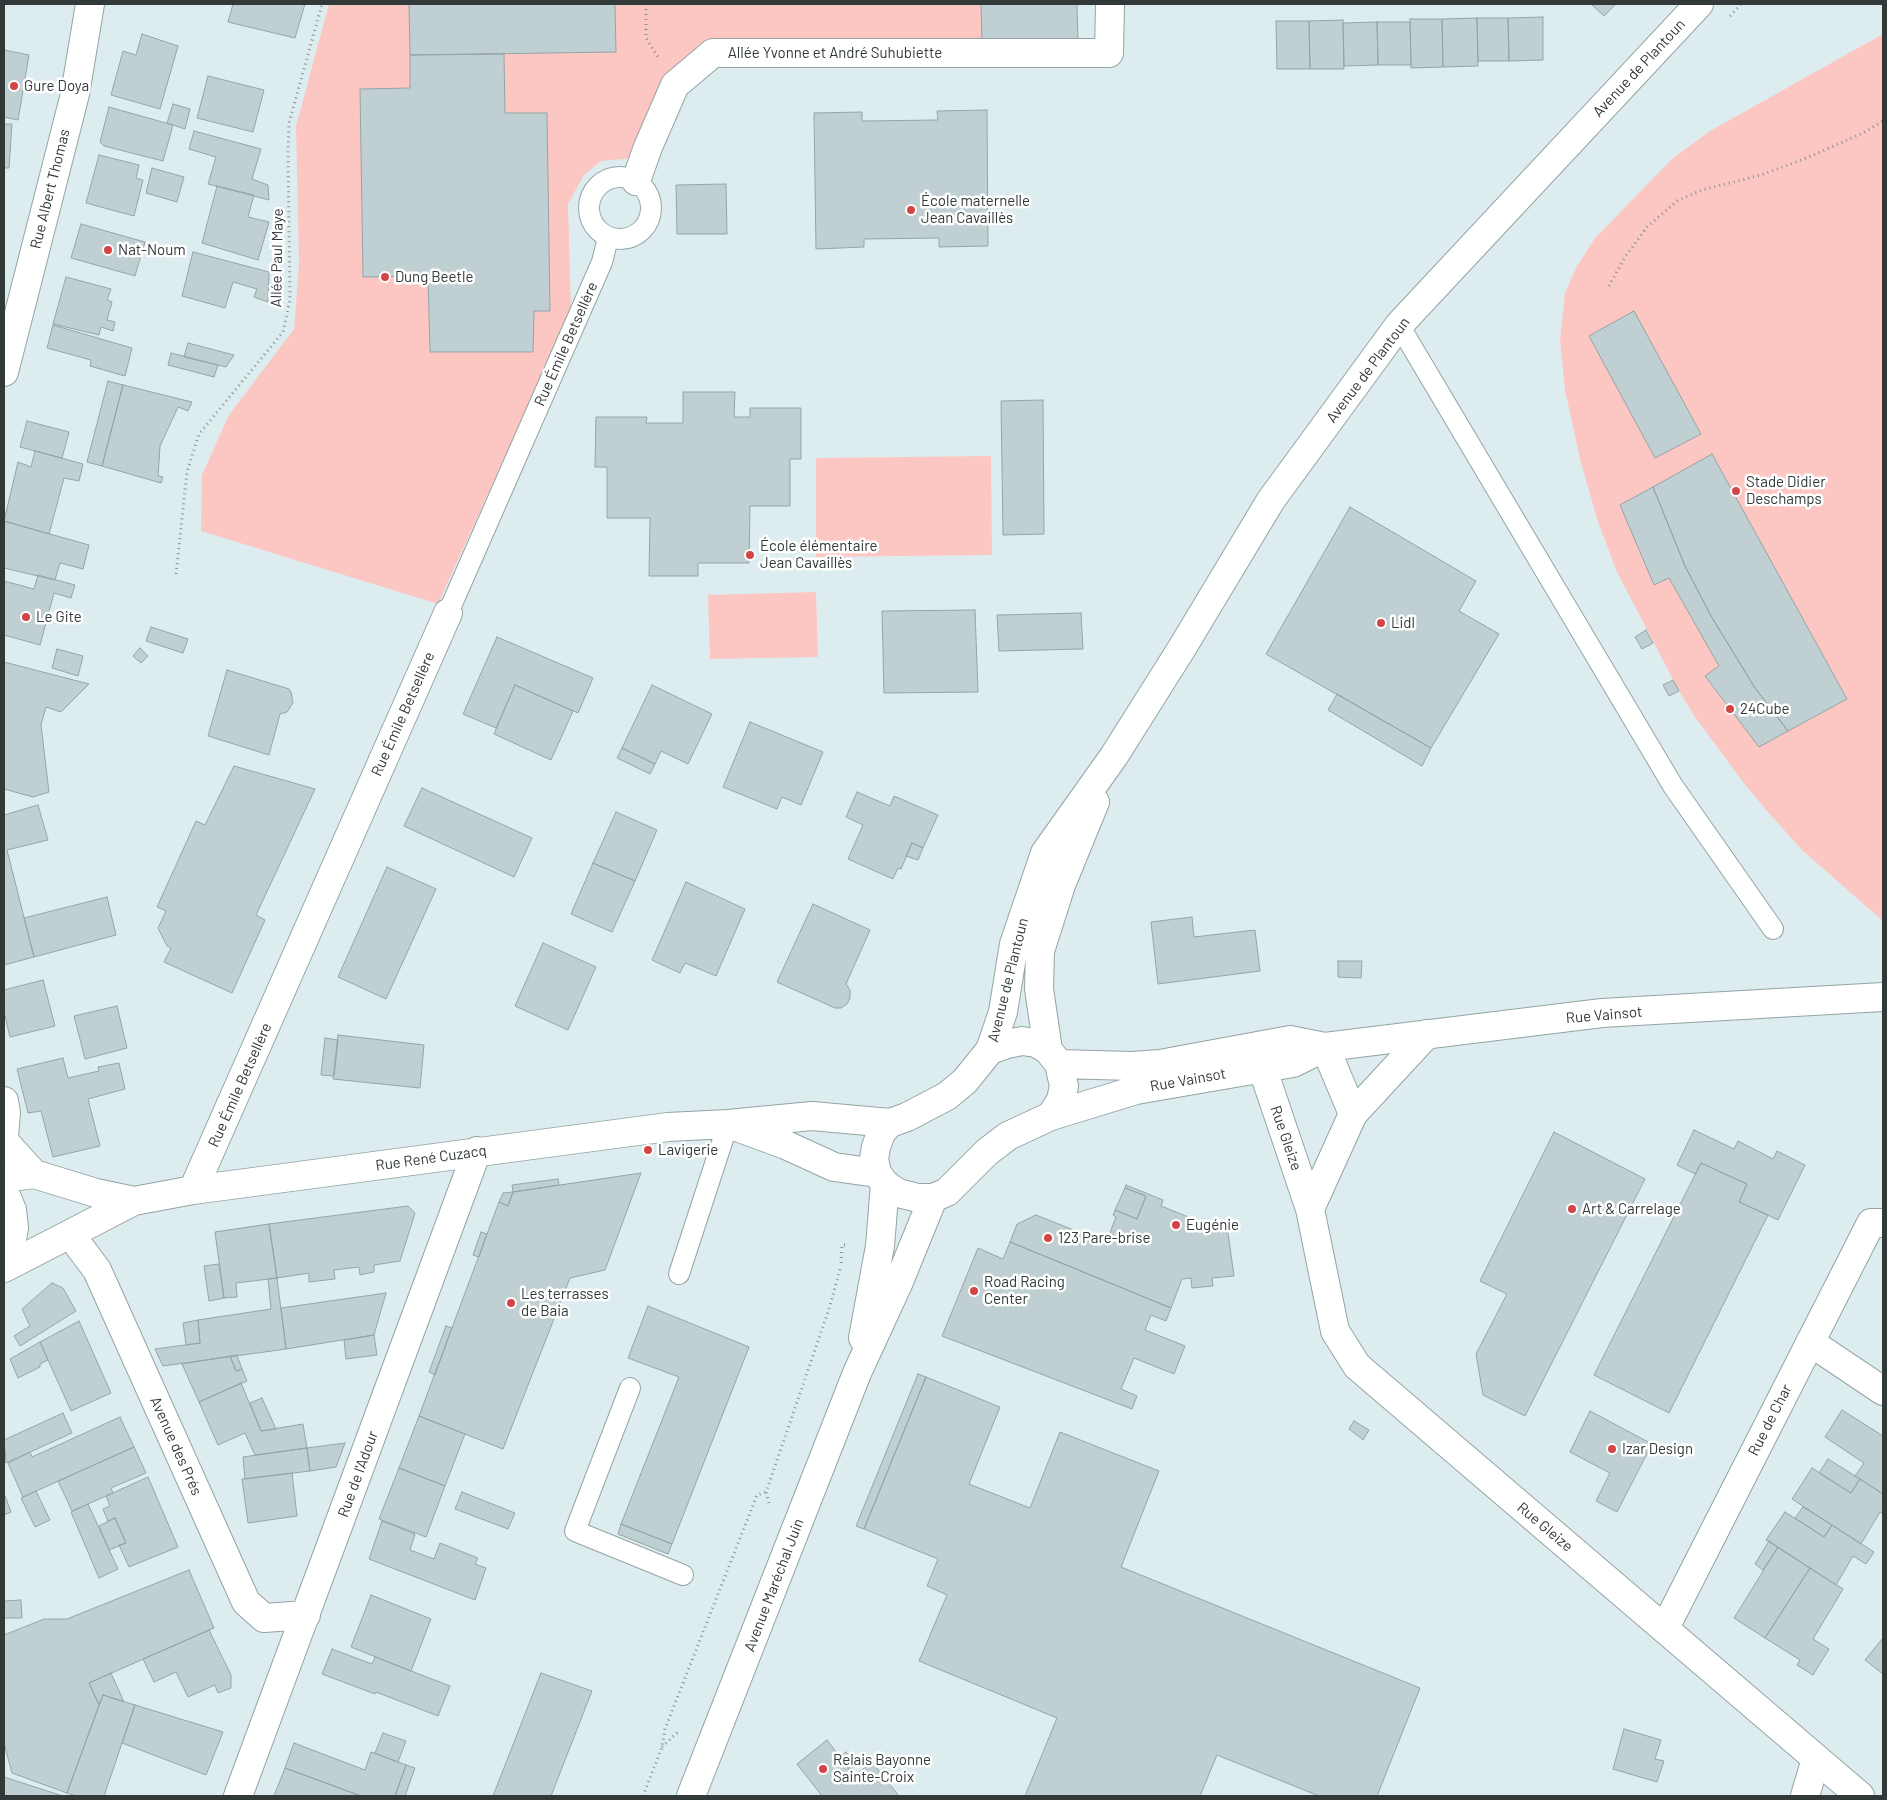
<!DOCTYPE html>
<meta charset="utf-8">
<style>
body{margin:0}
#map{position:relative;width:1887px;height:1800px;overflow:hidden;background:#ddedef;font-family:Barlow,sans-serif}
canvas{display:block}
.frame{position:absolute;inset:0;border:5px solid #323939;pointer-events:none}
</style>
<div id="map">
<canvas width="1887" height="1800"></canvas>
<div class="frame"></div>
</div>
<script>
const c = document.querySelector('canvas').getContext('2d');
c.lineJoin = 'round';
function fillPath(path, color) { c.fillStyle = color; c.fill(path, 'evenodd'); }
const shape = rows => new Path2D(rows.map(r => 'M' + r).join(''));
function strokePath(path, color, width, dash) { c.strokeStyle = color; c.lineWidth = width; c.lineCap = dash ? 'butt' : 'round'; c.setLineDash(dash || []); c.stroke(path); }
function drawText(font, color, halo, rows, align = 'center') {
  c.font = font + ' Barlow,sans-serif'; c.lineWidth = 5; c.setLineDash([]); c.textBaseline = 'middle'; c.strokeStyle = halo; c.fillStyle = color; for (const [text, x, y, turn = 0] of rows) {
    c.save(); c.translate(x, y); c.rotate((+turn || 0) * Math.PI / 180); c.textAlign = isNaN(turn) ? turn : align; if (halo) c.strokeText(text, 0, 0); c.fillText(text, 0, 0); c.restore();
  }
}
fillPath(shape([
 [329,4,1077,4,1078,43,715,49,637,158,601,161,584,175,568,204,571,311,438,604,201,531,202,475,229,415,294,329,299,264,296,126],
 [1883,34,1883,921,1803,851,1767,811,1746,786,1695,717,1679,691,1617,572,1598,522,1580,459,1565,390,1560,340,1565,293,1577,266,1595,238,1673,158,1710,131],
 [991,456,992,555,816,557,816,458],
 [816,592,818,657,710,659,708,595]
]), '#fcc7c3');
const building = shape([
 [233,4,305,4,295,38,228,22,233,4],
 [409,4,615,4,616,52,410,55,409,4],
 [981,4,1077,4,1078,43,982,45,981,4],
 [1591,4,1616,4,1604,16,1591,4],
 [1543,17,1543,60,1509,61,1508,18,1543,17],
 [1477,18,1478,66,1443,67,1442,19,1477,18],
 [1477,18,1508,18,1509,61,1478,61,1477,18],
 [1410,19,1442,19,1443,67,1411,68,1410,19],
 [1343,20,1344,69,1310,69,1309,21,1343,20],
 [1276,21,1309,21,1310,69,1277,69,1276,21],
 [1377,22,1410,22,1411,65,1378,65,1377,22],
 [1377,22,1378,65,1344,66,1343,23,1377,22],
 [142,34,178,46,160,109,111,95,123,51,136,55,142,34],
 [4,50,29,55,18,120,4,117,4,50],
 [504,54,505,113,547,113,550,311,534,311,533,352,430,352,428,276,363,277,360,89,410,88,410,55,504,54],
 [208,76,264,90,253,132,197,118,208,76],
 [173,104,190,109,185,129,167,123,173,104],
 [109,107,173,125,163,161,104,146,100,142,109,107],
 [987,110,988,246,939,247,939,238,864,239,864,247,816,249,814,113,862,112,862,121,938,120,937,111,987,110],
 [4,124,12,124,9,168,4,168,4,124],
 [194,131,261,149,252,179,268,185,269,200,208,184,216,157,189,149,194,131],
 [99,155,139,165,136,178,143,180,134,216,86,203,99,155],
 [152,168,184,177,177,202,146,193,152,168],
 [726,184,727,234,677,234,676,185,726,184],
 [217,186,254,195,248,217,269,222,258,260,202,243,217,186],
 [81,224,145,242,135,276,71,258,81,224],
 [193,252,269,272,268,302,254,297,257,289,233,282,225,308,182,296,193,252],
 [66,277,111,289,107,300,112,302,107,320,115,322,113,331,101,327,99,335,53,324,66,277],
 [1634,311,1701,434,1655,458,1589,336,1634,311],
 [53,325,132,348,125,376,90,366,91,360,47,348,53,325],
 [188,343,234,355,226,367,184,357,188,343],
 [171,353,218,365,214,377,168,365,171,353],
 [108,381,123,385,102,466,87,462,108,381],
 [123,385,192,402,188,411,178,407,160,446,158,476,163,477,161,483,102,466,123,385],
 [683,392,735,392,734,417,750,417,750,408,801,408,801,459,790,459,790,506,750,506,749,563,698,563,698,576,649,576,650,518,607,518,607,467,595,467,596,417,647,417,646,423,683,423,683,392],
 [1043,400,1044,534,1003,535,1001,401,1043,400],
 [27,421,69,432,62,458,20,447,27,421],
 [35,451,83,464,79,481,64,478,49,534,4,521,18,462,31,467,35,451],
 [1712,454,1847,699,1788,731,1755,688,1711,616,1685,566,1653,487,1712,454],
 [1653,487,1685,566,1711,616,1755,688,1788,731,1759,747,1705,676,1719,666,1669,578,1654,585,1620,505,1653,487],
 [1350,507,1476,581,1459,611,1499,634,1431,748,1266,654,1350,507],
 [4,521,89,545,83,569,60,563,55,580,4,568,4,521],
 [38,575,75,585,71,598,54,593,40,645,4,635,4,581,34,589,38,575],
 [975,610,978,692,884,693,882,611,975,610],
 [1081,613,1083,649,999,651,997,615,1081,613],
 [151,627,188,639,183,653,146,641,151,627],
 [1646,630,1653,643,1642,649,1635,637,1646,630],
 [497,637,593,678,578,713,515,685,496,728,463,714,497,637],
 [140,648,148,656,141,663,133,656,140,648],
 [57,649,83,656,78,676,52,668,57,649],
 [4,662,89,684,61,712,46,707,41,725,49,792,33,797,4,789,4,662],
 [227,670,289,689,291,692,293,703,287,712,280,714,269,755,208,736,227,670],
 [1673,680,1679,691,1669,696,1663,685,1673,680],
 [515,685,573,711,551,760,494,734,515,685],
 [652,685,712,714,688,764,661,751,655,764,622,748,652,685],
 [1337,694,1431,748,1422,766,1328,710,1337,694],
 [750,722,823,752,801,805,782,797,777,809,723,787,750,722],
 [622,748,655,764,650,774,617,758,622,748],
 [234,766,315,789,256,915,265,920,232,993,164,962,171,948,167,946,158,928,166,911,157,907,196,821,205,825,234,766],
 [422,788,532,838,514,877,404,826,422,788],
 [857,792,890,806,894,796,938,815,923,848,912,843,901,869,898,868,893,879,848,859,863,825,846,817,857,792],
 [38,805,48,840,7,850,34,957,4,965,4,815,38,805],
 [616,812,657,830,635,881,593,863,616,812],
 [912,843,923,848,918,860,906,856,912,843],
 [593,863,635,881,612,932,571,914,593,863],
 [387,867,436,889,386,999,338,977,387,867],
 [686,882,745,909,716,976,685,963,680,973,652,960,686,882],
 [107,897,116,935,34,957,24,918,107,897],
 [813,904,870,930,846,984,850,990,850,998,847,1004,841,1008,835,1008,777,982,813,904],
 [1192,917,1194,937,1255,930,1260,971,1158,984,1151,922,1192,917],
 [543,943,596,967,568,1030,515,1006,543,943],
 [1338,961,1362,961,1361,978,1338,977,1338,961],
 [43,980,55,1026,10,1037,4,1012,4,990,43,980],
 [117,1006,127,1048,85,1059,74,1016,117,1006],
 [338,1035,424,1045,420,1088,333,1079,338,1035],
 [325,1038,338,1040,334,1076,321,1075,325,1038],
 [63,1058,68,1078,99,1071,98,1067,119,1063,125,1089,88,1099,100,1146,53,1157,41,1111,28,1113,17,1069,63,1058],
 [1694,1130,1734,1149,1738,1141,1773,1159,1777,1151,1805,1165,1778,1220,1739,1202,1747,1184,1701,1163,1695,1174,1677,1165,1694,1130],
 [1554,1132,1645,1179,1525,1416,1483,1395,1476,1354,1507,1294,1480,1281,1554,1132],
 [1701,1163,1747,1184,1739,1202,1768,1215,1669,1413,1594,1375,1701,1163],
 [641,1173,605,1270,570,1278,503,1449,419,1416,499,1202,508,1206,513,1192,641,1173],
 [558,1179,559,1185,513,1192,512,1185,558,1179],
 [1126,1185,1163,1200,1161,1206,1228,1233,1234,1276,1212,1278,1213,1286,1192,1288,1191,1278,1182,1279,1171,1308,1010,1242,1017,1224,1036,1215,1106,1243,1116,1217,1113,1215,1115,1210,1137,1219,1146,1196,1125,1188,1126,1185],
 [1125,1188,1146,1196,1137,1219,1115,1210,1125,1188],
 [513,1192,508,1206,499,1202,503,1193,513,1192],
 [408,1206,415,1213,400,1261,374,1265,374,1272,360,1275,359,1267,334,1270,335,1279,309,1282,309,1273,277,1278,269,1224,408,1206],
 [269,1224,277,1278,236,1283,237,1297,224,1298,215,1232,269,1224],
 [481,1232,487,1234,479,1257,473,1255,481,1232],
 [1010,1242,1171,1308,1166,1321,1151,1315,1145,1330,1185,1346,1174,1374,1134,1358,1121,1389,1137,1396,1132,1409,942,1336,978,1248,1003,1259,1010,1242],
 [219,1264,224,1298,209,1301,204,1266,219,1264],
 [277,1278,286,1349,163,1366,155,1349,200,1343,198,1320,271,1309,268,1279,277,1278],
 [52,1283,63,1288,76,1311,20,1346,14,1336,30,1326,22,1309,52,1283],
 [386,1293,374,1335,286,1349,281,1308,386,1293],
 [648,1306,749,1347,672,1544,621,1524,679,1377,628,1358,648,1306],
 [198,1320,200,1343,186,1345,183,1323,198,1320],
 [79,1321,111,1393,71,1411,40,1342,79,1321],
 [446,1326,452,1328,435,1375,429,1372,446,1326],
 [374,1335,377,1355,346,1359,344,1340,374,1335],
 [40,1342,48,1360,40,1364,40,1367,18,1378,10,1359,40,1342],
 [237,1355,242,1369,236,1371,230,1356,237,1355],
 [230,1356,236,1371,242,1369,247,1381,199,1402,182,1364,230,1356],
 [918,1374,926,1377,864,1529,856,1526,918,1374],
 [926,1377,1000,1407,969,1484,1030,1508,1060,1432,1159,1471,1121,1567,1420,1688,1377,1796,1319,1796,1217,1755,1200,1796,1025,1796,1057,1718,919,1661,947,1595,927,1586,938,1559,864,1529,926,1377],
 [241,1383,261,1431,303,1424,307,1448,255,1455,245,1433,218,1445,199,1402,241,1383],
 [262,1398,276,1429,261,1431,250,1403,262,1398],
 [1842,1410,1883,1436,1883,1494,1855,1476,1864,1463,1825,1437,1842,1410],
 [1590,1411,1652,1444,1617,1512,1596,1501,1610,1473,1570,1452,1590,1411],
 [63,1413,72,1433,6,1463,4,1440,63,1413],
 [419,1416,465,1434,445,1486,399,1468,419,1416],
 [120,1417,134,1447,23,1497,8,1463,30,1452,32,1457,120,1417],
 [1354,1421,1369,1430,1363,1440,1349,1429,1354,1421],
 [345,1443,336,1467,310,1471,307,1448,345,1443],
 [134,1447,146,1473,111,1488,113,1493,72,1511,58,1481,134,1447],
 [307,1448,310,1471,245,1479,243,1457,307,1448],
 [1828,1459,1860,1479,1851,1493,1819,1473,1828,1459],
 [399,1468,445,1486,426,1537,379,1519,399,1468],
 [1812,1468,1851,1493,1860,1479,1883,1494,1883,1514,1880,1512,1861,1544,1792,1499,1812,1468],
 [292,1473,297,1516,248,1523,242,1479,292,1473],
 [148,1477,178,1547,129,1567,119,1545,126,1543,115,1518,108,1521,103,1509,110,1506,106,1496,148,1477],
 [36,1491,50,1520,35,1527,21,1498,36,1491],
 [462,1492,515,1513,508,1529,455,1509,462,1492],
 [4,1493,11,1512,4,1515,4,1493],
 [88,1504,118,1569,99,1578,71,1512,88,1504],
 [1803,1507,1832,1525,1824,1537,1795,1518,1803,1507],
 [1785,1512,1824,1537,1832,1525,1874,1552,1866,1564,1853,1556,1836,1585,1766,1540,1785,1512],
 [115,1518,126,1543,109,1550,99,1526,115,1518],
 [382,1521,415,1534,410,1550,434,1559,440,1543,478,1558,475,1564,486,1568,475,1600,369,1559,382,1521],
 [621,1524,672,1544,668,1554,618,1534,621,1524],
 [1769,1541,1778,1547,1763,1570,1755,1564,1769,1541],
 [1778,1547,1810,1568,1765,1638,1734,1618,1778,1547],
 [1810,1568,1843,1589,1813,1639,1829,1649,1813,1675,1797,1665,1800,1660,1765,1638,1810,1568],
 [189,1570,214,1628,89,1683,99,1705,67,1793,12,1773,4,1743,4,1635,44,1619,67,1619,189,1570],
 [371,1595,431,1619,411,1671,351,1647,371,1595],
 [21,1600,22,1618,4,1618,4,1601,21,1600],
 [209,1630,231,1675,231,1688,218,1693,215,1685,188,1697,176,1672,154,1682,143,1659,209,1630],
 [1883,1638,1883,1674,1865,1660,1883,1638],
 [332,1649,372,1664,375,1657,450,1686,438,1716,376,1692,375,1694,322,1674,332,1649],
 [111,1673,124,1702,103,1695,99,1705,89,1683,111,1673],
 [541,1673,592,1691,551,1796,493,1796,541,1673],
 [103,1695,135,1705,104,1796,76,1796,67,1793,103,1695],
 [135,1705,223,1732,206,1775,122,1743,135,1705],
 [1624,1729,1661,1740,1655,1759,1664,1761,1657,1782,1613,1769,1624,1729],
 [383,1733,406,1741,398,1762,375,1753,383,1733],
 [827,1740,854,1776,872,1762,899,1796,822,1796,797,1764,827,1740],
 [294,1743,365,1770,371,1752,406,1765,395,1796,361,1796,285,1768,294,1743],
 [846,1752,856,1765,850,1770,840,1757,846,1752],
 [406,1765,415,1768,405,1796,395,1796,406,1765],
 [285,1768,361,1796,274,1796,285,1768],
 [4,1777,63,1796,4,1796,4,1777]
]);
fillPath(building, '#c0d0d2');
strokePath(building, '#95a4a6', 1);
const lane = shape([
 '589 208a31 31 0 1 1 62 0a31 31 0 1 1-62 0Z',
 [1399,325,1673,786,1773,929],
 [448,613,602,262,608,238],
 [679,1274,728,1124],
 [630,1388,575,1531,683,1575]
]);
const street = shape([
 [636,181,648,147,675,85,713,53,1109,53,1110,4],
 [4,372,75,94,90,4],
 [1325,1047,1353,1114],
 [1262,1067,1310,1209,1335,1331,1357,1366,1860,1796],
 [4,1101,6,1113,4,1136],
 [734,1126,786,1145,834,1167,877,1173],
 [4,1141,34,1174],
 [4,1178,34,1174,96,1193,134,1201],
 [193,1190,448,613],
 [4,1191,12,1210,14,1228,11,1245,4,1261],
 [1310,1209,1353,1114,1427,1034],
 [70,1234,97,1270,246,1602,264,1618,306,1615],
 [4,1268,134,1201,193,1190,668,1127,728,1124,812,1116,890,1123],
 [1810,1342,1883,1391],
 [1665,1628,1871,1223,1883,1223],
 [238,1796,477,1151],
 [1805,1796,1816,1759]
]);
const secondary = shape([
 [990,1050,1003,1012,1014,944,1045,853,1114,756,1182,648,1271,500,1399,325,1699,4],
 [1048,1050,1039,989,1040,951,1061,885,1095,802],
 [1059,1064,1132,1066,1160,1064,1290,1040,1325,1047,1602,1013,1883,997],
 [1051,1116,1061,1100,1064,1086,1059,1064,1048,1050,1036,1043,1022,1041,1007,1044,990,1050,965,1081,947,1096,907,1117,890,1123,881,1133,876,1147,874,1159,877,1173,885,1184,898,1193,918,1198,933,1198,947,1192,987,1152,1008,1136,1051,1116,1136,1090,1293,1063,1325,1047],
 [863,1338,880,1246,885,1184],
 [691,1796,857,1373,898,1284,933,1198]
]);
strokePath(lane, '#94a4a5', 22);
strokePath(street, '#94a4a5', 30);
strokePath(secondary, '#94a4a5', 30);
strokePath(shape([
 [646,4,646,38,658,57],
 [1730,16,1741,4],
 [1609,286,1625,257,1647,227,1677,201,1702,190,1761,175,1804,159,1863,133,1883,121],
 [176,574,187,472,199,434,283,332,290,300,288,152,289,123,322,4],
 [841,1263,842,1245,848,1245],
 [769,1503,766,1492,829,1309,840,1269],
 [662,1747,678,1732],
 [643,1796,662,1747,665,1729,757,1495,766,1492]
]), '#869293', 3, [1, 4]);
strokePath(lane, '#fff', 20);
strokePath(street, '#fff', 28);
strokePath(secondary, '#fff', 28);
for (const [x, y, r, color] of [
 [14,86,5,"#d34445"],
 [911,210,5,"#d34445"],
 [108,250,5,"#d34445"],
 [385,277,5,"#d34445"],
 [1736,491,5,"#d34445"],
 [750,555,5,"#d34445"],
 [26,617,5,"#d34445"],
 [1381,623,5,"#d34445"],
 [1730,709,5,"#d34445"],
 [648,1150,5,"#d34445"],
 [1572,1209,5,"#d34445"],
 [1176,1225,5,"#d34445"],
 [1048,1238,5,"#d34445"],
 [974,1291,5,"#d34445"],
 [511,1303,5,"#d34445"],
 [1612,1449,5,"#d34445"],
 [823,1769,5,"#d34445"]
]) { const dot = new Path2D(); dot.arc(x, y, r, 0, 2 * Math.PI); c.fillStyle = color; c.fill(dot); strokePath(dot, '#fff', 2); }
drawText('15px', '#323939', '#fff', [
 ["Allée Yvonne et André Suhubiette",835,53],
 ["Avenue de Plantoun",1639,68,-47],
 ["Rue Albert Thomas",50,189,-76],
 ["Allée Paul Maye",277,258,-89],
 ["Rue Émile Betsellère",566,344,-66],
 ["Avenue de Plantoun",1368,370,-53],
 ["Rue Émile Betsellère",403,714,-66],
 ["Avenue de Plantoun",1008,980,-76],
 ["Rue Vainsot",1604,1015,-5],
 ["Rue Vainsot",1188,1080,-10],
 ["Rue Émile Betsellère",240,1085,-66],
 ["Rue Gleize",1286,1138,71],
 ["Rue René Cuzacq",431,1158,-8],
 ["Rue de Char",1770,1420,-63],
 ["Avenue des Prés",176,1446,66],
 ["Rue de l'Adour",358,1474,-70],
 ["Rue Gleize",1545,1527,40],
 ["Avenue Maréchal Juin",774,1585,-69]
]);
drawText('15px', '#323939', '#fff', [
 ["Gure Doya",24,86],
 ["École maternelle",921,201],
 ["Jean Cavaillès",921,218],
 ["Nat-Noum",118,250],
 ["Dung Beetle",395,277],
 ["Stade Didier",1746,482],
 ["Deschamps",1746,499],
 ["École élémentaire",760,546],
 ["Jean Cavaillès",760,563],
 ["Le Gite",36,617],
 ["Lidl",1391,623],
 ["24Cube",1740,709],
 ["Lavigerie",658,1150],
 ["Art & Carrelage",1582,1209],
 ["Eugénie",1186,1225],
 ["123 Pare-brise",1058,1238],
 ["Road Racing",984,1282],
 ["Center",984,1299],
 ["Les terrasses",521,1294],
 ["de Baia",521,1311],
 ["Izar Design",1622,1449],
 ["Relais Bayonne",833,1760],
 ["Sainte-Croix",833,1777]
], 'left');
</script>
